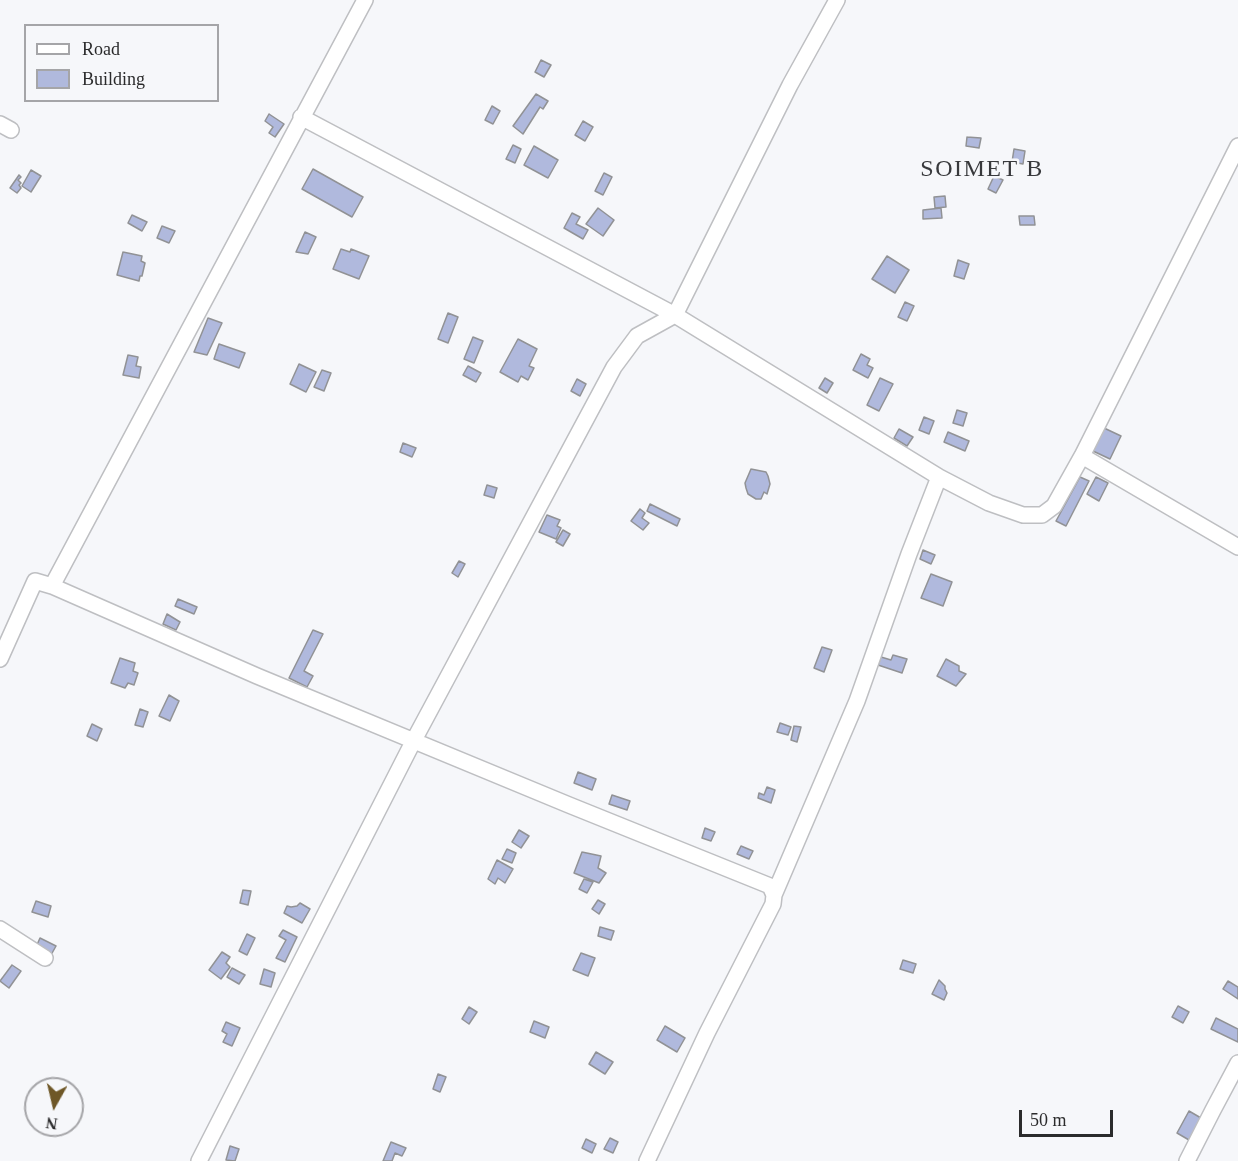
<!DOCTYPE html>
<style>
body{margin:0}
#map{position:relative;width:1238px;height:1161px;overflow:hidden;background:#f6f7fa;font-family:Georgia,serif}
canvas{display:block}
.legend{position:absolute;left:24px;top:24px;width:195px;height:78px;box-sizing:border-box;background:#f6f7fa;border:2px solid #a5a5a8;margin:0;padding:8px 10px;list-style:none;font-size:18px;color:#2b2b2c}
.legend li{display:flex;align-items:center;gap:12px;height:30px}
.legend b{width:30px;border:2px solid #a5a5a8}
.north{position:absolute;left:24px;top:1077px;width:60px;height:60px;box-sizing:border-box;background:#f6f7fa;border:2px solid #a5a5a8;border-radius:50%;rotate:188deg;font-size:16px;font-weight:700;line-height:24px;text-align:center;color:#2b2b2c}
.north::after{content:'';display:block;margin:auto;width:21px;height:27px;background:#6e5727;clip-path:polygon(50% 0,100% 100%,50% 72%,0 100%)}
.scale{position:absolute;left:1019px;top:1110px;width:94px;height:27px;box-sizing:border-box;border:3px solid #2b2b2c;border-top:0;padding-left:8px;font-size:18px;line-height:21px;white-space:nowrap;color:#2b2b2c;-webkit-text-stroke:4px #f6f7fa;paint-order:stroke}
</style>
<div id="map">
<canvas width="1238" height="1161"></canvas>
<ul class="legend">
<li><b style="height:8px;background:#fff"></b>Road</li>
<li><b style="height:16px;background:#b0b9dd"></b>Building</li>
</ul>
<div class="north">N</div>
<div class="scale">50 m</div>
</div>
<script>
const c = document.querySelector('canvas').getContext('2d');
c.lineJoin = 'round';
function fillPath(path, color) { c.fillStyle = color; c.fill(path, 'evenodd'); }
const shape = rows => new Path2D(rows.map(r => 'M' + r).join(''));
function strokePath(path, color, width, dash) { c.strokeStyle = color; c.lineWidth = width; c.lineCap = dash ? 'butt' : 'round'; c.setLineDash(dash || []); c.stroke(path); }
function drawText(font, color, halo, rows, align = 'center') {
  c.font = font + ' Georgia,serif'; c.lineWidth = 5; c.setLineDash([]); c.textBaseline = 'middle'; c.strokeStyle = halo; c.fillStyle = color; for (const [text, x, y, turn = 0] of rows) {
    c.save(); c.translate(x, y); c.rotate((+turn || 0) * Math.PI / 180); c.textAlign = isNaN(turn) ? turn : align; if (halo) c.strokeText(text, 0, 0); c.fillText(text, 0, 0); c.restore();
  }
}
const building = shape([
 [541,60,551,65,544,77,535,72,541,60],
 [536,94,548,101,543,109,540,107,523,134,513,126,536,94],
 [492,106,500,111,493,124,485,120,492,106],
 [269,114,284,124,275,137,269,133,273,127,265,121,269,114],
 [583,121,593,127,585,141,575,135,583,121],
 [967,137,981,138,979,148,966,146,967,137],
 [513,145,521,149,515,163,506,159,513,145],
 [534,146,558,160,548,178,524,165,534,146],
 [1014,149,1025,151,1023,164,1012,162,1014,149],
 [313,169,363,197,352,217,302,189,313,169],
 [31,170,41,176,31,192,22,186,31,170],
 [604,173,612,177,603,195,595,191,604,173],
 [19,175,21,177,18,180,21,183,19,185,21,188,17,193,10,188,19,175],
 [994,176,1003,180,996,193,988,189,994,176],
 [945,196,946,207,935,208,934,197,945,196],
 [598,208,614,220,603,236,586,224,598,208],
 [941,208,942,218,923,219,923,210,941,208],
 [572,213,580,217,576,224,588,230,583,239,564,228,572,213],
 [132,215,147,222,142,231,128,223,132,215],
 [1019,216,1034,216,1035,225,1020,225,1019,216],
 [162,226,175,231,169,243,157,238,162,226],
 [305,232,316,237,308,254,296,252,305,232],
 [341,249,350,252,351,249,369,256,359,279,333,269,341,249],
 [123,252,142,256,141,261,145,263,142,276,140,276,139,281,117,275,123,252],
 [887,256,909,270,895,293,872,279,887,256],
 [958,260,969,264,964,279,954,276,958,260],
 [905,302,914,306,907,321,898,317,905,302],
 [448,313,458,317,448,343,438,339,448,313],
 [208,318,222,323,207,355,194,352,208,318],
 [473,337,483,341,474,363,464,359,473,337],
 [518,339,537,349,529,366,534,368,528,380,521,376,518,382,500,372,518,339],
 [219,344,245,353,239,368,214,359,219,344],
 [861,354,870,359,867,365,873,368,868,378,853,370,861,354],
 [128,355,138,357,136,366,141,367,139,378,123,375,128,355],
 [299,364,316,372,306,392,290,384,299,364],
 [468,366,481,373,476,382,463,375,468,366],
 [322,370,331,373,324,391,314,387,322,370],
 [825,378,833,383,827,393,819,388,825,378],
 [880,378,893,384,879,411,867,405,880,378],
 [577,379,586,384,580,396,571,391,577,379],
 [957,410,967,413,963,426,953,423,957,410],
 [924,417,934,421,929,434,919,430,924,417],
 [1104,428,1121,436,1110,459,1093,451,1104,428],
 [899,429,913,437,907,446,894,438,899,429],
 [948,432,969,441,965,451,944,442,948,432],
 [403,443,416,448,412,457,400,452,403,443],
 [751,469,766,472,768,476,770,484,767,494,764,492,761,499,756,499,748,494,746,488,745,483,751,469],
 [1080,477,1089,481,1066,526,1056,521,1080,477],
 [1096,477,1108,483,1099,501,1087,494,1096,477],
 [487,485,497,488,494,498,484,495,487,485],
 [650,504,680,519,677,526,647,511,650,504],
 [640,509,645,513,642,518,649,523,643,530,631,521,640,509],
 [547,515,560,520,557,526,561,528,556,539,539,532,547,515],
 [563,530,570,534,563,546,556,542,563,530],
 [923,550,935,555,931,564,920,559,923,550],
 [459,561,465,564,458,577,452,573,459,561],
 [931,574,952,582,943,606,921,598,931,574],
 [178,599,197,607,194,614,175,606,178,599],
 [167,614,180,622,176,630,163,624,167,614],
 [313,630,323,634,304,671,313,676,307,687,289,678,313,630],
 [822,647,832,650,824,672,814,668,822,647],
 [893,655,907,659,902,673,878,665,881,657,891,660,893,655],
 [120,658,135,663,133,671,138,673,134,685,128,683,125,688,111,683,120,658],
 [946,659,959,666,959,671,966,674,956,686,937,676,946,659],
 [169,695,179,701,170,721,159,716,169,695],
 [140,709,148,712,143,727,135,725,140,709],
 [780,723,791,727,788,735,777,732,780,723],
 [92,724,102,729,97,741,87,736,92,724],
 [794,726,801,727,797,742,791,740,794,726],
 [578,772,596,779,592,790,574,783,578,772],
 [767,787,775,790,771,803,758,798,759,793,764,795,767,787],
 [612,795,630,801,627,810,609,804,612,795],
 [705,828,715,832,711,841,702,838,705,828],
 [519,830,529,836,521,848,512,842,519,830],
 [741,846,753,851,749,859,737,854,741,846],
 [507,849,516,853,512,863,502,859,507,849],
 [582,852,601,856,598,868,606,873,599,883,574,873,582,852],
 [497,860,513,869,505,883,498,878,495,884,488,879,497,860],
 [584,879,593,882,587,893,579,889,584,879],
 [243,890,251,891,248,905,240,903,243,890],
 [598,900,605,904,599,914,592,909,598,900],
 [36,901,51,906,48,917,32,912,36,901],
 [300,903,310,909,302,923,284,913,287,906,291,907,297,906,300,903],
 [600,927,614,931,611,940,598,936,600,927],
 [283,930,297,937,285,962,276,958,286,940,279,936,283,930],
 [247,934,255,938,247,955,239,951,247,934],
 [40,938,56,946,51,955,36,947,40,938],
 [222,952,230,957,226,963,230,967,221,979,209,970,222,952],
 [581,953,595,958,588,976,573,970,581,953],
 [903,960,916,964,913,973,900,969,903,960],
 [12,965,21,971,9,988,0,981,12,965],
 [232,968,245,975,239,984,227,977,232,968],
 [264,969,275,973,271,987,260,984,264,969],
 [939,980,945,986,945,989,947,993,944,1000,932,994,939,980],
 [1228,981,1238,987,1238,999,1223,989,1228,981],
 [1178,1006,1189,1012,1183,1023,1172,1017,1178,1006],
 [469,1007,477,1012,469,1024,462,1019,469,1007],
 [1216,1018,1238,1029,1238,1042,1211,1029,1216,1018],
 [534,1021,549,1027,545,1038,530,1032,534,1021],
 [226,1022,240,1028,232,1046,223,1042,227,1034,222,1031,226,1022],
 [665,1026,685,1038,677,1052,657,1040,665,1026],
 [596,1052,613,1062,605,1074,589,1064,596,1052],
 [438,1074,446,1077,440,1092,433,1089,438,1074],
 [1189,1111,1201,1118,1189,1140,1177,1133,1189,1111],
 [610,1138,618,1142,613,1153,604,1149,610,1138],
 [586,1139,596,1144,592,1153,582,1148,586,1139],
 [391,1142,406,1148,402,1156,395,1153,392,1161,383,1161,391,1142],
 [230,1146,239,1149,235,1161,226,1160,230,1146]
]);
fillPath(building, '#b0b9dd');
strokePath(building, '#919295', 1.5);
const minor = shape([
 [301,117,675,315,939,477,909,554,857,701,774,895],
 [0,124,11,130],
 [1082,456,1238,547],
 [939,477,989,503,1023,515,1042,515,1054,506,1082,456,1238,146],
 [52,586,365,0],
 [0,659,35,581,52,586,257,676,569,805,770,886,774,895,773,904,707,1033,647,1161],
 [0,929,45,958],
 [199,1161,414,740,614,367,637,336,675,315,790,85,837,0],
 [1187,1161,1213,1110,1238,1063]
]);
strokePath(minor, '#bebfc2', 18);
strokePath(minor, '#fff', 15);
c.letterSpacing = '1.5px';
drawText('24px', '#38393c', '#f6f7fa', [
 ["SOIMET B",982,170]
]);
c.letterSpacing = '0px';
</script>
